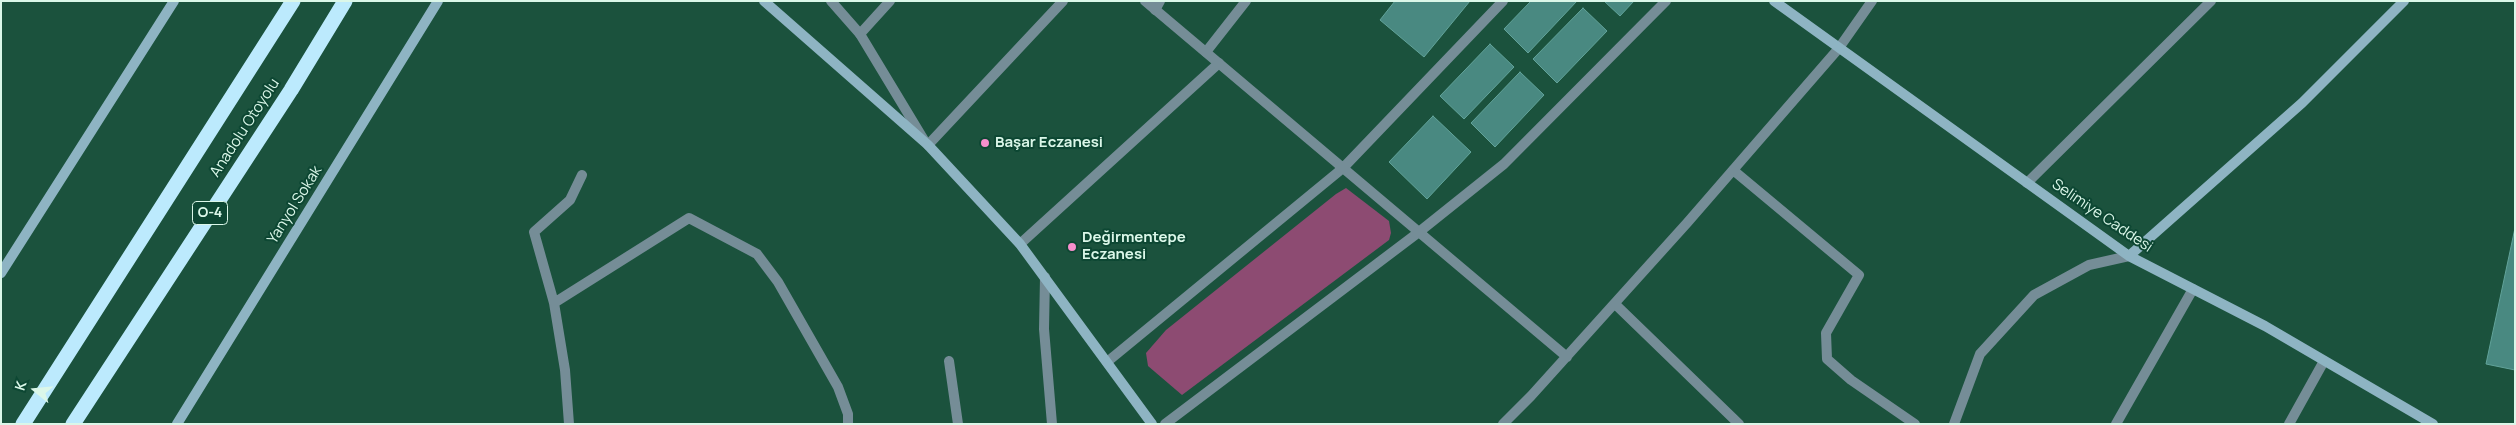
<!DOCTYPE html>
<meta charset="utf-8">
<style>
body{margin:0}
#map{position:relative;width:2516px;height:425px;overflow:hidden;background:#1b523d;font-family:Manrope,sans-serif}
canvas{display:block}
.frame{position:absolute;inset:0;border:2px solid #dbf7e9;pointer-events:none}
.north{position:absolute;left:10px;top:365px;width:50px;height:50px;-webkit-text-stroke:4px #0d4733;paint-order:stroke;rotate:287deg;font-size:14px;font-weight:700;line-height:20px;text-align:center;color:#dbf7e9}
.north::after{content:'';display:block;margin:auto;width:18px;height:22px;background:#dbf7e9;clip-path:polygon(50% 0,100% 100%,50% 72%,0 100%)}
</style>
<div id="map">
<canvas width="2516" height="425"></canvas>
<div class="frame"></div>
<div class="north">K</div>
</div>
<script>
const c = document.querySelector('canvas').getContext('2d');
c.lineJoin = 'round';
function fillPath(path, color) { c.fillStyle = color; c.fill(path, 'evenodd'); }
const shape = rows => new Path2D(rows.map(r => 'M' + r).join(''));
function strokePath(path, color, width, dash) { c.strokeStyle = color; c.lineWidth = width; c.lineCap = dash ? 'butt' : 'round'; c.setLineDash(dash || []); c.stroke(path); }
function drawText(font, color, halo, rows, align = 'center') {
  c.font = font + ' Manrope,sans-serif'; c.lineWidth = 4; c.setLineDash([]); c.textBaseline = 'middle'; c.strokeStyle = halo; c.fillStyle = color; for (const [text, x, y, turn = 0] of rows) {
    c.save(); c.translate(x, y); c.rotate((+turn || 0) * Math.PI / 180); c.textAlign = isNaN(turn) ? turn : align; if (halo) c.strokeText(text, 0, 0); c.fillText(text, 0, 0); c.restore();
  }
}
fillPath(shape([
 [1346,188,1389,221,1391,233,1389,240,1182,395,1148,366,1146,353,1166,330,1336,194]
]), '#8d4b72');
const building = shape([
 [1395,1,1470,1,1424,57,1380,20,1395,1],
 [1531,1,1577,1,1528,53,1504,29,1531,1],
 [1604,1,1634,1,1620,16,1604,1],
 [1583,8,1607,31,1557,83,1533,59,1583,8],
 [1490,44,1514,67,1464,119,1440,96,1490,44],
 [1520,72,1544,95,1495,147,1471,123,1520,72],
 [1433,116,1471,152,1427,199,1389,162,1433,116],
 [2515,228,2515,370,2486,364,2515,228]
]);
fillPath(building, '#498981');
strokePath(building, '#62a39a', 1);
strokePath(shape([
 [1155,10,1160,1],
 [860,34,890,1],
 [1206,52,1246,1],
 [928,145,1063,1],
 [1020,244,1219,63]
]), '#758d97', 10);
strokePath(shape([
 [831,1,860,34,924,140],
 [1145,1,1567,357],
 [1733,170,1859,275,1826,333,1827,359,1851,380,1915,424],
 [2027,183,2211,1],
 [1045,277,1044,329,1052,424],
 [554,303,689,218,757,254,778,282,838,387,848,414,848,424],
 [1615,304,1739,424],
 [949,361,958,424],
 [1107,362,1343,168,1503,1],
 [569,424,565,370,554,303,534,232,570,200,582,175],
 [1165,424,1419,232,1504,164,1666,1],
 [1503,424,1531,396,1687,223,1839,48,1872,1],
 [1954,424,1980,354,2034,295,2089,265,2129,256],
 [2116,424,2193,289],
 [2289,424,2324,361]
]), '#758d97', 10);
strokePath(shape([
 [764,1,928,145,1020,244,1152,424],
 [1774,1,2129,256,2265,326,2433,424],
 [2129,256,2302,103,2404,1],
 [1,273,174,1],
 [177,424,438,1]
]), '#8eb4c3', 10);
strokePath(shape([
 [23,424,293,1],
 [73,424,291,90,345,1]
]), '#bceafd', 15);
for (const [x, y, r, color] of [
 [985,143,5,"#f790cd"],
 [1072,247,5,"#f790cd"]
]) { const dot = new Path2D(); dot.arc(x, y, r, 0, 2 * Math.PI); c.fillStyle = color; c.fill(dot); strokePath(dot, '#0d4733', 2); }
for (const [x, y, w] of [
 [210,213,35]
]) { const box = new Path2D(); box.roundRect(x - w / 2, y - 11.5, w, 23, 4); c.fillStyle = '#0d4733'; c.fill(box); strokePath(box, '#dbf7e9', 1); }
drawText('bold 14px', '#dbf7e9', null, [
 ["O-4",210,213]
]);
drawText('15px', '#dbf7e9', '#0d4733', [
 ["Anadolu Otoyolu",245,128,-57],
 ["Yanyol Sokak",295,205,-58],
 ["Selimiye Caddesi",2102,216,34]
]);
drawText('bold 15px', '#dbf7e9', '#0d4733', [
 ["Başar Eczanesi",995,143],
 ["Değirmentepe",1082,238],
 ["Eczanesi",1082,255]
], 'left');
</script>
